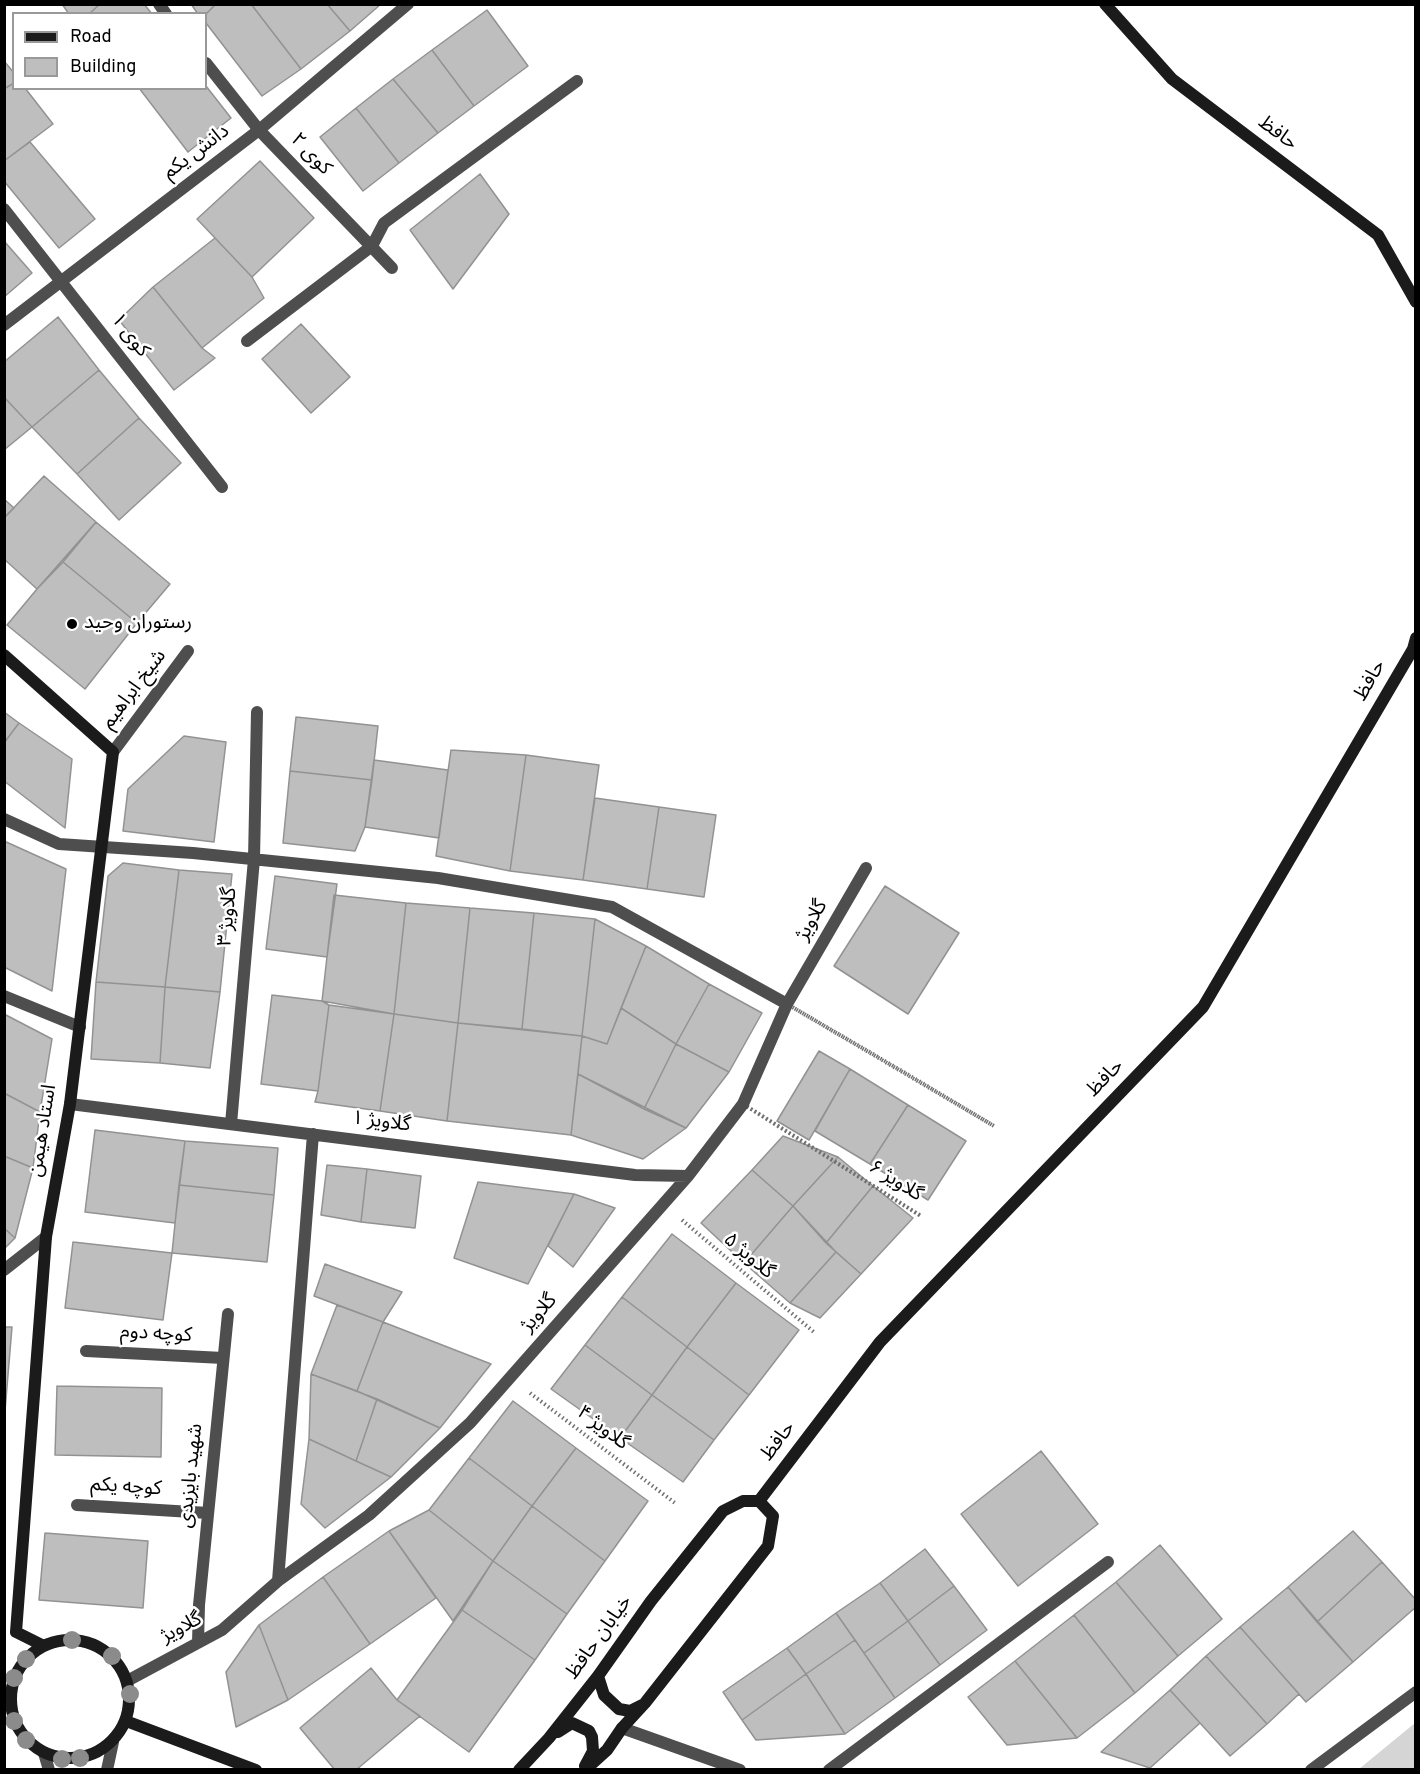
<!DOCTYPE html>
<meta charset="utf-8">
<style>
body{margin:0}
#map{position:relative;width:1420px;height:1774px;overflow:hidden;background:#fff;font-family:Overpass,sans-serif}
canvas{display:block}
.frame{position:absolute;inset:0;border:6px solid #000;pointer-events:none}
.legend{position:absolute;left:12px;top:12px;width:195px;height:78px;box-sizing:border-box;background:#fff;border:2px solid #999;margin:0;padding:8px 10px;list-style:none;font-size:18px;color:#000}
.legend li{display:flex;align-items:center;gap:12px;height:30px}
.legend b{width:30px;border:2px solid #999}
</style>
<div id="map">
<canvas width="1420" height="1774"></canvas>
<div class="frame"></div>
<ul class="legend">
<li><b style="height:8px;background:#1b1b1b"></b>Road</li>
<li><b style="height:16px;background:#bebebe"></b>Building</li>
</ul>
</div>
<script>
const c = document.querySelector('canvas').getContext('2d');
c.lineJoin = 'round';
function fillPath(path, color) { c.fillStyle = color; c.fill(path, 'evenodd'); }
const shape = rows => new Path2D(rows.map(r => 'M' + r).join(''));
function strokePath(path, color, width, dash) { c.strokeStyle = color; c.lineWidth = width; c.lineCap = dash ? 'butt' : 'round'; c.setLineDash(dash || []); c.stroke(path); }
function drawText(font, color, halo, rows, align = 'center') {
  c.font = font + ' Overpass,"Noto Sans Arabic",sans-serif'; c.lineWidth = 5; c.setLineDash([]); c.textBaseline = 'middle'; c.strokeStyle = halo; c.fillStyle = color; for (const [text, x, y, turn = 0] of rows) {
    c.save(); c.translate(x, y); c.rotate((+turn || 0) * Math.PI / 180); c.textAlign = isNaN(turn) ? turn : align; if (halo) c.strokeText(text, 0, 0); c.fillText(text, 0, 0); c.restore();
  }
}
fillPath(shape([
 [1415,1723,1415,1769,1359,1769]
]), '#d5d5d5');
const building = shape([
 [62,4,100,4,89,14,69,14,62,4],
 [100,4,144,4,152,14,89,14,100,4],
 [191,4,216,4,206,14,198,14,191,4],
 [216,4,251,4,301,69,262,96,206,23,206,14,216,4],
 [251,4,327,4,350,31,301,69,251,4],
 [327,4,381,4,350,31,327,4],
 [487,10,528,66,474,106,432,50,487,10],
 [432,50,474,106,438,133,393,79,432,50],
 [4,61,14,73,14,83,4,89,4,61],
 [393,79,438,133,399,163,356,108,393,79],
 [14,83,14,88,25,88,53,124,4,161,4,89,14,83],
 [206,86,231,118,188,152,139,88,206,88,206,86],
 [356,108,399,163,363,191,320,137,356,108],
 [30,142,95,219,59,248,4,181,4,161,30,142],
 [260,161,314,218,252,277,197,219,260,161],
 [480,174,509,214,453,289,410,230,480,174],
 [215,238,252,277,264,298,202,348,153,287,215,238],
 [4,241,32,273,4,297,4,241],
 [153,287,202,348,215,358,174,390,119,320,153,287],
 [58,317,99,370,32,427,4,397,4,362,58,317],
 [301,324,350,377,311,413,262,359,301,324],
 [99,370,139,418,77,474,32,427,99,370],
 [4,397,32,427,4,450,4,397],
 [139,418,181,463,119,520,77,474,139,418],
 [44,476,96,522,37,589,4,559,4,518,44,476],
 [4,499,14,508,4,518,4,499],
 [96,522,170,584,137,623,63,562,96,522],
 [63,562,137,623,85,689,7,625,37,589,63,562],
 [4,712,19,723,4,743,4,712],
 [296,717,378,726,372,780,290,771,296,717],
 [19,723,72,759,65,828,4,781,4,743,19,723],
 [184,736,226,742,214,842,123,831,128,789,184,736],
 [451,750,526,755,510,871,436,856,451,750],
 [526,755,599,765,583,880,510,871,526,755],
 [374,760,448,770,439,838,365,827,374,760],
 [290,771,372,780,365,827,355,851,283,843,290,771],
 [595,798,659,807,647,889,583,880,595,798],
 [659,807,716,815,704,897,647,889,659,807],
 [4,841,66,869,52,991,4,967,4,841],
 [123,863,179,870,165,987,96,982,108,876,123,863],
 [179,870,232,874,220,992,165,987,179,870],
 [275,876,337,884,327,957,266,949,275,876],
 [885,886,959,933,908,1014,834,966,885,886],
 [334,895,406,903,394,1014,322,1001,334,895],
 [406,903,470,908,458,1023,394,1014,406,903],
 [470,908,534,913,522,1029,458,1023,470,908],
 [534,913,595,919,582,1036,522,1029,534,913],
 [595,919,646,946,607,1044,582,1036,595,919],
 [646,946,709,984,676,1044,621,1008,646,946],
 [96,982,165,987,160,1063,91,1059,96,982],
 [709,984,762,1013,729,1072,676,1044,709,984],
 [165,987,220,992,210,1068,160,1063,165,987],
 [272,995,322,1001,329,1005,318,1091,261,1084,272,995],
 [329,1005,394,1014,380,1111,315,1102,318,1091,329,1005],
 [621,1008,676,1044,644,1109,578,1074,582,1036,607,1044,621,1008],
 [4,1014,52,1039,40,1112,4,1093,4,1014],
 [394,1014,458,1023,447,1121,380,1111,394,1014],
 [458,1023,582,1036,571,1135,447,1121,458,1023],
 [676,1044,729,1072,686,1128,644,1109,676,1044],
 [819,1051,850,1069,809,1140,777,1121,819,1051],
 [850,1069,908,1105,870,1164,815,1131,850,1069],
 [578,1074,686,1128,643,1159,571,1135,578,1074],
 [4,1093,40,1112,33,1168,4,1156,4,1093],
 [908,1105,966,1141,928,1200,870,1164,908,1105],
 [95,1130,185,1141,175,1223,85,1212,95,1130],
 [783,1136,838,1157,793,1206,752,1170,783,1136],
 [185,1141,278,1148,274,1195,179,1185,185,1141],
 [4,1156,33,1168,15,1238,4,1228,4,1156],
 [838,1157,873,1186,826,1243,793,1206,838,1157],
 [327,1165,367,1169,361,1222,321,1215,327,1165],
 [367,1169,421,1176,415,1228,361,1222,367,1169],
 [752,1170,793,1206,744,1263,701,1223,752,1170],
 [478,1182,574,1194,528,1284,454,1258,478,1182],
 [179,1185,274,1195,267,1262,172,1253,179,1185],
 [873,1186,913,1218,861,1274,826,1243,873,1186],
 [574,1194,615,1208,573,1267,548,1246,574,1194],
 [793,1206,836,1252,790,1303,744,1263,793,1206],
 [4,1228,15,1238,4,1249,4,1228],
 [672,1234,736,1283,687,1347,622,1297,672,1234],
 [73,1242,172,1253,163,1320,65,1308,73,1242],
 [836,1252,861,1274,820,1318,790,1303,836,1252],
 [325,1264,402,1292,383,1322,314,1296,325,1264],
 [736,1283,799,1330,749,1395,687,1347,736,1283],
 [622,1297,687,1347,652,1395,585,1345,622,1297],
 [337,1305,383,1322,357,1391,311,1374,337,1305],
 [383,1322,491,1364,440,1428,357,1391,383,1322],
 [4,1327,12,1327,4,1423,4,1327],
 [585,1345,652,1395,620,1438,551,1389,585,1345],
 [687,1347,749,1395,714,1440,652,1395,687,1347],
 [311,1374,377,1399,356,1461,309,1439,311,1374],
 [57,1386,162,1388,161,1457,55,1455,57,1386],
 [652,1395,714,1440,683,1482,620,1438,652,1395],
 [377,1399,440,1428,391,1477,356,1461,377,1399],
 [513,1401,576,1448,532,1506,469,1458,513,1401],
 [309,1439,356,1461,391,1477,325,1528,301,1504,309,1439],
 [576,1448,648,1501,605,1561,532,1506,576,1448],
 [1041,1451,1098,1524,1018,1586,961,1514,1041,1451],
 [469,1458,532,1506,493,1561,429,1510,469,1458],
 [532,1506,605,1561,567,1614,493,1561,532,1506],
 [429,1510,493,1561,453,1621,389,1531,429,1510],
 [389,1531,436,1598,370,1644,323,1577,389,1531],
 [1353,1531,1382,1562,1317,1622,1288,1587,1353,1531],
 [45,1533,148,1541,143,1608,39,1600,45,1533],
 [1160,1545,1222,1619,1178,1656,1116,1582,1160,1545],
 [925,1549,954,1586,908,1621,880,1583,925,1549],
 [493,1561,567,1614,535,1660,462,1610,493,1561],
 [1382,1562,1416,1600,1416,1607,1353,1662,1317,1622,1382,1562],
 [323,1577,370,1644,288,1700,259,1625,323,1577],
 [1116,1582,1178,1656,1135,1693,1074,1615,1116,1582],
 [880,1583,908,1621,864,1653,836,1613,880,1583],
 [954,1586,987,1630,940,1665,908,1621,954,1586],
 [1288,1587,1353,1662,1306,1702,1240,1627,1288,1587],
 [462,1610,535,1660,469,1752,397,1700,462,1610],
 [836,1613,855,1640,806,1674,787,1648,836,1613],
 [1074,1615,1135,1693,1077,1738,1015,1661,1074,1615],
 [908,1621,940,1665,895,1698,864,1653,908,1621],
 [259,1625,288,1700,236,1727,226,1672,259,1625],
 [1240,1627,1299,1694,1267,1724,1206,1656,1240,1627],
 [855,1640,895,1698,845,1734,806,1674,855,1640],
 [787,1648,806,1674,742,1720,723,1692,787,1648],
 [1206,1656,1267,1724,1230,1756,1170,1690,1206,1656],
 [1015,1661,1077,1738,1007,1745,968,1697,1015,1661],
 [371,1668,397,1700,420,1716,356,1770,335,1770,300,1728,371,1668],
 [806,1674,845,1734,756,1740,742,1720,806,1674],
 [1170,1690,1200,1723,1150,1768,1101,1752,1170,1690]
]);
fillPath(building, '#bebebe');
strokePath(building, '#929292', 1.5);
strokePath(shape([
 [787,1004,902,1071,994,1126,787,1004],
 [743,1104,834,1161,921,1216,743,1104],
 [682,1220,815,1333],
 [530,1393,675,1503]
]), '#707070', 4, [1.5, 3]);
strokePath(shape([
 [159,4,166,14],
 [206,63,259,130,392,268],
 [4,209,222,487],
 [247,341,372,246,384,223,577,81]
]), '#4e4e4e', 12);
strokePath(shape([
 [4,325,259,130,408,4],
 [113,752,188,651],
 [4,819,59,844,193,853,438,878,612,907,787,1004],
 [4,996,80,1027],
 [70,1104,635,1175,688,1176],
 [231,1124,254,859,257,712],
 [4,1270,46,1237],
 [86,1351,223,1358],
 [77,1505,208,1513],
 [278,1581,313,1134],
 [198,1643,199,1605,228,1314],
 [127,1681,222,1630,278,1581,369,1515,470,1423,688,1176,743,1104,787,1004,866,868],
 [622,1728,740,1770],
 [44,1753,49,1770],
 [107,1770,113,1742],
 [829,1770,1108,1562],
 [1311,1770,1416,1692]
]), '#4e4e4e', 12);
strokePath(shape([
 [1105,4,1172,79,1378,235,1416,302],
 [4,655,113,752,70,1104,46,1237,16,1632,44,1646],
 [759,1501,880,1342,1203,1007,1413,649,1416,638],
 '11 1699a59 59 0 1 1 118 0a59 59 0 1 1-118 0Z',
 [598,1676,604,1695,619,1709,630,1711,642,1705],
 [126,1721,256,1770],
 [558,1732,572,1723,589,1731,592,1737,593,1751,585,1766],
 [519,1770,549,1738,598,1676,651,1601,723,1511,743,1501,759,1501,773,1516,768,1546,645,1703,622,1728,607,1750,585,1770]
]), '#1b1b1b', 12);
c.fillStyle = '#8b8b8b';
for (const [x, y] of [
 [72,1640],
 [112,1656],
 [26,1659],
 [14,1678],
 [130,1694],
 [14,1721],
 [26,1740],
 [80,1758],
 [62,1759]
]) { c.beginPath(); c.arc(x, y, 9, 0, 2 * Math.PI); c.fill(); }
for (const [x, y, r, color] of [
 [72,624,6,"#000"]
]) { const dot = new Path2D(); dot.arc(x, y, r, 0, 2 * Math.PI); c.fillStyle = color; c.fill(dot); strokePath(dot, '#fff', 2); }
drawText('20px', '#000', '#fff', [
 ["حافظ",1277,134,37],
 ["دانش یکم",197,153,-37],
 ["کوی ۲",310,155,46],
 ["کوی ۱",129,336,52],
 ["حافظ",1371,681,-60],
 ["شیخ ابراهیم",135,690,-53],
 ["گلاویژ ۳",229,917,-85],
 ["گلاویژ",813,921,-60],
 ["حافظ",1106,1079,-46],
 ["گلاویژ ۱",381,1123,7],
 ["استاد هیمن",44,1131,-81],
 ["گلاویژ ۶",895,1182,32],
 ["گلاویژ ۵",748,1257,40],
 ["گلاویژ",540,1314,-49],
 ["کوچه دوم",156,1335,3],
 ["گلاویژ ۴",602,1429,37],
 ["حافظ",779,1442,-53],
 ["شهید بایزیدی",192,1476,-84],
 ["کوچه یکم",126,1488,4],
 ["گلاویژ",182,1629,-28],
 ["خیابان حافظ",600,1638,-54]
]);
drawText('20px', '#000', '#fff', [
 ["رستوران وحید",84,624]
], 'left');
</script>
